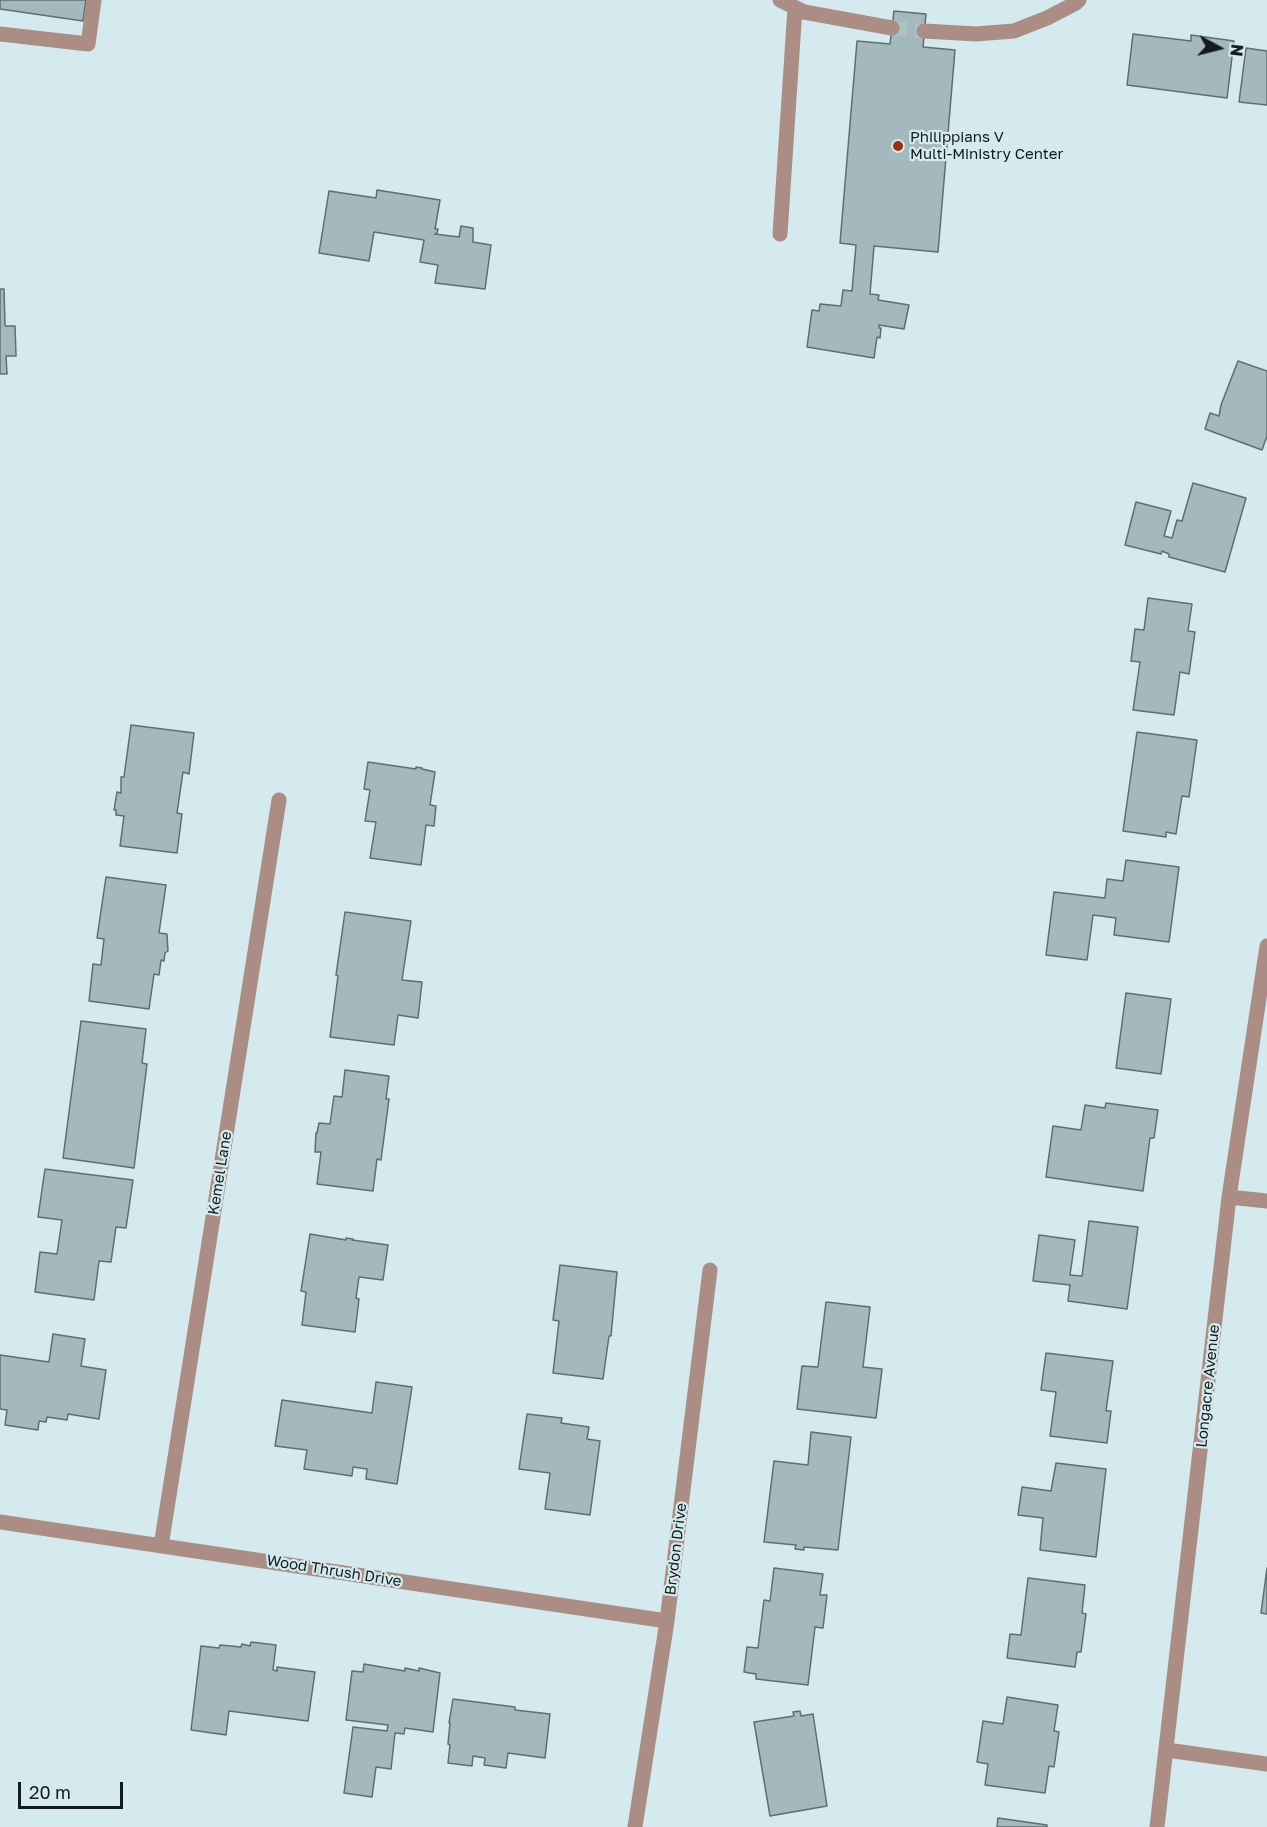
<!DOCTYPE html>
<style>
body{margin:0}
#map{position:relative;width:1267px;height:1827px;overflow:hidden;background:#d4eaee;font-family:"Golos Text",sans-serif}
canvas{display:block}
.north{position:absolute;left:1189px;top:18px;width:60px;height:60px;-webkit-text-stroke:4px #d4eaee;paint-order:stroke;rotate:97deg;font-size:16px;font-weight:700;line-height:24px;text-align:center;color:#131b1c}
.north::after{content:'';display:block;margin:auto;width:21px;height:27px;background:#131b1c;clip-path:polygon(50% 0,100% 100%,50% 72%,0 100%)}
.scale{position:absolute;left:18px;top:1782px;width:105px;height:27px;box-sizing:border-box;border:3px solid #131b1c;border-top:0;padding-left:8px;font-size:18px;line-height:21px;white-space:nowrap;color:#131b1c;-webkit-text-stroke:4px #d4eaee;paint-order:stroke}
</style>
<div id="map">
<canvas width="1267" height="1827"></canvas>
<div class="north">N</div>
<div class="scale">20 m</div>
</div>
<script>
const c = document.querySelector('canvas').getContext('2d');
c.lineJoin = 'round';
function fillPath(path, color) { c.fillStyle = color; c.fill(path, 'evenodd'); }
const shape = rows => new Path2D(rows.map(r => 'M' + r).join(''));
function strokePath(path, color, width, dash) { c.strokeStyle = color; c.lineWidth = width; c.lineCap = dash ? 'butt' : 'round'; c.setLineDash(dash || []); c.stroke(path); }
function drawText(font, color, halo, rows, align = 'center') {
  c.font = font + ' "Golos Text",sans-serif'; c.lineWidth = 4.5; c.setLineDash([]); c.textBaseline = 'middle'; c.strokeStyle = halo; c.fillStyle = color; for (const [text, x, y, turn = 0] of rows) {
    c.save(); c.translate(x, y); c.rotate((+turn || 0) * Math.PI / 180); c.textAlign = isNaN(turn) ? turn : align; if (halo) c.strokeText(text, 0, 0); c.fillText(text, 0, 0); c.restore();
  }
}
const building = shape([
 [0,0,86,0,83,21,0,9,0,0],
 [894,11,926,14,923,47,955,50,938,252,874,246,870,294,879,295,878,300,909,305,904,329,879,325,879,328,881,328,880,338,877,337,874,358,807,347,812,310,819,311,820,304,841,306,843,290,852,291,856,245,840,243,857,41,890,44,894,11],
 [1133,34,1191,41,1191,35,1234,41,1227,98,1127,85,1133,34],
 [1246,48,1267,51,1267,105,1239,102,1246,48],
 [377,190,440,200,435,229,438,229,437,233,435,234,459,237,461,226,473,228,473,242,491,245,485,289,435,283,438,265,420,262,424,240,374,232,369,261,319,253,329,191,376,198,377,190],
 [0,289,4,289,5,326,15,326,16,356,6,356,7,374,0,374,0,289],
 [1238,361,1267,371,1267,436,1262,450,1205,429,1210,413,1219,416,1221,405,1238,361],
 [1193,483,1246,498,1225,572,1169,557,1169,554,1162,551,1161,554,1125,545,1136,502,1171,511,1164,536,1172,538,1177,520,1182,521,1193,483],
 [1148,598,1192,604,1188,631,1195,632,1189,674,1180,672,1174,715,1133,710,1140,662,1131,661,1135,629,1144,630,1148,598],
 [131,725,194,733,189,774,183,772,177,813,182,814,177,853,120,846,124,816,116,815,116,810,114,810,117,792,121,793,121,777,124,777,131,725],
 [1137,732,1197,740,1189,797,1182,796,1176,834,1166,832,1166,837,1123,831,1137,732],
 [368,762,416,769,416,767,422,768,422,769,435,772,430,805,436,806,434,826,426,825,421,865,370,858,376,822,365,821,370,790,364,789,368,762],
 [1126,860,1179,867,1169,942,1114,935,1116,918,1093,915,1087,960,1046,955,1054,892,1105,898,1107,879,1123,881,1126,860],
 [106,877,166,885,159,933,167,934,168,951,165,953,164,961,161,960,159,975,154,974,149,1009,89,1001,93,964,101,965,104,939,97,938,106,877],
 [345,912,411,921,402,980,422,982,418,1018,398,1015,394,1045,330,1037,338,976,336,975,345,912],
 [1126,993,1171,999,1161,1074,1116,1068,1126,993],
 [81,1021,146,1029,142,1063,147,1064,134,1168,63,1158,81,1021],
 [345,1070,389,1076,386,1099,389,1099,381,1160,377,1159,373,1191,317,1184,321,1152,315,1152,316,1133,317,1133,319,1123,330,1124,334,1096,342,1097,345,1070],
 [1106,1103,1158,1110,1154,1138,1150,1138,1143,1191,1046,1177,1053,1126,1081,1130,1085,1105,1105,1108,1106,1103],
 [45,1169,133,1180,126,1228,116,1227,111,1262,99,1261,94,1300,35,1292,40,1252,57,1254,62,1220,38,1217,45,1169],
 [1089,1221,1138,1227,1127,1309,1068,1301,1070,1285,1033,1281,1039,1235,1075,1240,1070,1275,1082,1276,1089,1221],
 [310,1234,346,1240,346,1238,353,1239,352,1240,388,1245,383,1280,359,1277,356,1298,359,1299,355,1332,302,1325,306,1292,301,1291,310,1234],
 [560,1265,617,1272,611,1336,609,1336,603,1379,553,1373,559,1321,553,1320,560,1265],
 [826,1302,870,1307,863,1367,882,1369,876,1418,797,1409,802,1366,818,1367,826,1302],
 [53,1334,85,1339,81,1366,106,1370,99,1419,68,1414,67,1420,47,1417,46,1422,39,1421,38,1430,5,1425,7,1410,0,1409,0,1355,49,1362,53,1334],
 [1046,1353,1113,1361,1106,1411,1111,1411,1107,1443,1050,1436,1056,1392,1041,1390,1046,1353],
 [376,1382,412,1387,397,1484,366,1479,367,1469,353,1467,352,1476,304,1469,307,1450,275,1446,282,1400,372,1413,376,1382],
 [527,1414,562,1418,561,1423,589,1427,587,1439,600,1441,590,1515,545,1509,550,1473,519,1469,527,1414],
 [811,1432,851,1437,838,1550,804,1547,804,1550,795,1549,796,1545,764,1542,774,1461,808,1465,811,1432],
 [1056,1463,1106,1469,1096,1557,1040,1550,1043,1518,1018,1515,1022,1487,1051,1491,1056,1463],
 [774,1568,823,1574,820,1595,827,1595,823,1628,815,1627,808,1685,756,1679,756,1674,744,1672,747,1647,758,1648,764,1600,770,1601,774,1568],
 [1267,1568,1267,1614,1261,1613,1267,1568],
 [1028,1578,1085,1585,1082,1613,1086,1614,1081,1652,1077,1652,1075,1667,1007,1658,1010,1634,1021,1635,1028,1578],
 [251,1642,276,1645,273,1670,277,1671,277,1667,315,1672,308,1721,229,1711,226,1735,191,1730,201,1646,219,1648,220,1645,241,1647,242,1644,250,1646,251,1642],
 [364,1664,405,1671,405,1668,419,1671,419,1668,440,1673,433,1732,405,1728,404,1734,395,1733,391,1769,376,1767,372,1797,344,1793,353,1727,387,1731,388,1725,346,1720,352,1671,363,1672,364,1664],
 [1007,1697,1058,1705,1054,1731,1059,1732,1054,1767,1049,1766,1045,1793,985,1785,988,1764,977,1762,983,1721,1003,1724,1007,1697],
 [453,1699,515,1707,515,1710,550,1714,545,1758,508,1753,506,1768,484,1765,485,1758,473,1756,472,1766,448,1763,450,1745,448,1744,450,1723,449,1723,453,1699],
 [800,1711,801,1716,813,1714,827,1806,770,1816,754,1722,794,1716,793,1712,800,1711],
 [998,1818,1047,1825,1047,1827,997,1827,998,1818]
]);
fillPath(building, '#a4b9bd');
strokePath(building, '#5c6f73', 1.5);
strokePath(shape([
 [892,28,924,31]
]), '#adc1c4', 15, [15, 8]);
strokePath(shape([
 [780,0,804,12,892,28],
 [924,31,976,34,1014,31,1047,18,1076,3,1079,0],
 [0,34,88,44,94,0],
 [780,234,795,8],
 [1229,1197,1267,1201],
 [0,1522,667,1621],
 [161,1546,279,800],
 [1167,1750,1267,1764],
 [635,1827,667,1621,710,1270],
 [1157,1827,1229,1197,1267,946]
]), '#ac8d85', 15);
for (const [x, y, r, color] of [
 [898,146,6,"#983016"]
]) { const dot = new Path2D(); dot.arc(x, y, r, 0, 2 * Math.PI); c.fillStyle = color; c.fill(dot); strokePath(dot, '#d4eaee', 2); }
drawText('15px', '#131b1c', '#d4eaee', [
 ["Philippians V",910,137],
 ["Multi-Ministry Center",910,154]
], 'left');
drawText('15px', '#131b1c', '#d4eaee', [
 ["Kemel Lane",220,1173,-81],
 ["Longacre Avenue",1208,1386,-84],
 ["Brydon Drive",676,1549,-83],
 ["Wood Thrush Drive",334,1571,9]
]);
</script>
